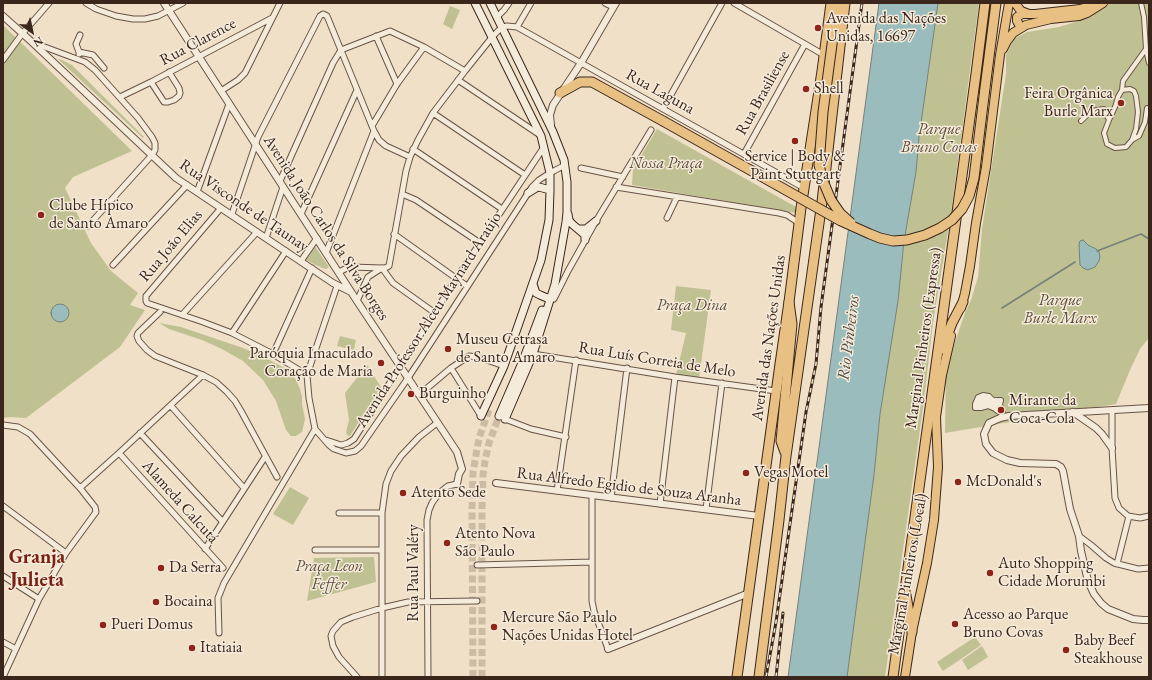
<!DOCTYPE html>
<meta charset="utf-8">
<style>
body{margin:0}
#map{position:relative;width:1152px;height:680px;overflow:hidden;background:#f0e0c7;font-family:"EB Garamond",serif}
canvas{display:block}
.frame{position:absolute;inset:0;border:4px solid #3b261c;pointer-events:none}
.north{position:absolute;left:12px;top:12px;width:40px;height:40px;-webkit-text-stroke:3px #f5ebdb;paint-order:stroke;rotate:147deg;font-size:11px;font-weight:700;line-height:16px;text-align:center;color:#3b261c}
.north::after{content:'';display:block;margin:auto;width:14px;height:18px;background:#3b261c;clip-path:polygon(50% 0,100% 100%,50% 72%,0 100%)}
</style>
<div id="map">
<canvas width="1152" height="680"></canvas>
<div class="frame"></div>
<div class="north">N</div>
</div>
<script>
const c = document.querySelector('canvas').getContext('2d');
c.lineJoin = 'round';
function fillPath(path, color) { c.fillStyle = color; c.fill(path, 'evenodd'); }
const shape = rows => new Path2D(rows.map(r => 'M' + r).join(''));
function strokePath(path, color, width, dash) { c.strokeStyle = color; c.lineWidth = width; c.lineCap = dash ? 'butt' : 'round'; c.setLineDash(dash || []); c.stroke(path); }
function drawText(font, color, halo, rows, align = 'center') {
  c.font = font + ' "EB Garamond",serif'; c.lineWidth = 3; c.setLineDash([]); c.textBaseline = 'middle'; c.strokeStyle = halo; c.fillStyle = color; for (const [text, x, y, turn = 0] of rows) {
    c.save(); c.translate(x, y); c.rotate((+turn || 0) * Math.PI / 180); c.textAlign = isNaN(turn) ? turn : align; if (halo) c.strokeText(text, 0, 0); c.fillText(text, 0, 0); c.restore();
  }
}
fillPath(shape([
 [938,3,979,3,951,213,933,323,923,408,885,677,847,677,874,475,880,414,898,301,900,278,906,227,916,172,919,137],
 [1106,3,1149,3,1149,338,1140,349,1130,370,1116,404,945,433,946,368,965,313,971,300,978,277,982,229,1006,74,1006,55,1014,39,1027,32,1059,27,1088,18],
 [450,6,460,10,452,29,443,24],
 [3,25,132,151,73,177,65,188,91,243,111,271,138,293,130,305,145,310,120,347,26,418,10,417,3,418],
 [58,59,62,60,72,65,144,137,143,138],
 [657,129,796,207,796,213,632,185,633,169],
 [314,245,329,267,326,269,322,268,304,259],
 [676,286,711,290,699,379,676,375,686,333,671,330],
 [159,323,181,327,243,348,264,357,288,370,295,378,300,389,302,397,302,404,305,419,302,432,296,436,291,436,286,430,276,401,263,380,243,361,222,349,202,340,169,329],
 [340,336,356,340,354,350,337,346],
 [367,365,381,387,350,436,347,435,346,432,349,420,345,393],
 [290,487,309,498,293,525,273,514],
 [374,557,376,582,307,601,314,558],
 [975,637,981,645,961,659,955,650],
 [982,646,988,657,968,670,962,660],
 [955,650,961,659,943,671,937,662]
]), '#c0c192');
const water = shape([
 [879,3,938,3,919,137,916,172,904,241,898,301,880,414,874,475,847,677,788,677,879,3],
 [1083,240,1088,245,1096,249,1099,252,1100,257,1099,261,1095,267,1088,270,1083,268,1080,265,1079,244,1080,241,1083,240],
 '51 313a9 9 0 1 1 18 0a9 9 0 1 1-18 0Z'
]);
fillPath(water, '#9bbcbc');
strokePath(water, '#75807c', 1);
strokePath(shape([
 [1097,251,1141,234,1149,239],
 [1002,308,1075,262]
]), '#75807c', 1.5);
strokePath(shape([
 [473,677,472,508,473,472,479,438,489,410],
 [482,677,482,508,483,475,485,461,489,443,499,416]
]), '#ccbba5', 7, [7, 3.5]);
const pedestrian = shape([
 [1146,49,1149,63],
 [1122,90,1123,81,1146,49,1144,17,1141,3],
 [1081,121,1090,112,1097,110,1104,109,1109,120,1104,133,1107,144,1115,148,1126,147,1132,140,1136,129,1138,112,1136,96,1134,91,1130,89,1122,90,1118,97,1115,107,1109,120],
 [1132,140,1139,136,1145,122,1147,108],
 [988,401,984,401,987,400,988,403,986,403,981,402,984,400,988,400,990,404,982,403,980,404,979,402,981,400,988,398,992,402,991,406,986,404,978,406,977,404,980,397,988,396,990,399,993,400,989,396,983,395,978,397,975,404,975,408,981,408,988,406,995,409,993,406,993,401,996,400,996,410,999,412,998,406,998,400,999,400,998,404,1001,413,1003,412,1000,405,1001,400]
]);
const minor = shape([
 [86,3,96,9,116,16,133,19,145,19,158,16,183,3],
 [605,3,613,7],
 [734,3,824,55],
 [497,17,504,10,509,3],
 [517,27,531,3],
 [376,36,397,84],
 [34,43,85,62,95,70,138,118,152,137,155,143,155,150,152,155,88,226],
 [79,52,93,55,104,68],
 [79,54,79,52,76,44,80,35],
 [3,60,22,34,49,3],
 [458,80,540,135],
 [151,82,164,102,168,102,174,100,179,96,180,93,179,88,169,72],
 [221,91,238,80,245,73,280,3],
 [120,97,151,82,272,18],
 [663,109,722,3],
 [433,113,525,175],
 [372,126,397,84,424,47],
 [413,149,502,209],
 [744,154,805,44],
 [581,168,623,177],
 [280,181,333,63,341,50,390,31,424,47,465,71],
 [616,187,779,213,787,215,799,223],
 [197,192,229,104],
 [402,194,416,200,480,243],
 [221,208,146,296,146,301,147,303,203,322,232,333,273,354,307,375],
 [232,214,258,137,320,16,323,14,327,16,374,131,379,140,386,146,410,157],
 [301,214,357,90],
 [667,218,677,197],
 [394,234,467,286],
 [266,238,283,187],
 [326,253,374,131],
 [301,261,317,238],
 [113,265,187,185],
 [382,268,393,283,435,313],
 [339,272,347,268,351,267,382,268,385,268,389,266,406,171,410,157,418,140,433,113,465,71,493,36,502,27,507,26,517,27,804,188],
 [337,286,307,375,309,398,315,429,329,445,334,449,346,453,355,451,361,446,408,378,532,187,539,180,550,173,565,165],
 [554,299,568,271,596,221,651,130],
 [357,301,368,277,382,268],
 [160,312,138,333,137,336,139,341,147,350,155,356,203,375,216,382,227,392,235,401,241,411,277,477],
 [182,315,257,232],
 [232,333,286,251],
 [273,354,312,268],
 [533,354,675,377,776,391],
 [451,368,481,416],
 [419,395,451,368,469,356,478,357,504,366],
 [171,406,244,488],
 [1112,410,1112,448,1115,498,1119,508,1128,516,1140,518,1149,516],
 [505,419,531,429,566,437],
 [3,425,18,427,30,434,80,488,95,507,96,512,66,553,39,599,3,677],
 [140,433,222,521],
 [326,440,341,445,348,443,354,439,456,279,544,147],
 [119,453,223,568],
 [80,488,119,453,203,375],
 [557,491,576,360],
 [592,496,592,601,594,611,608,649],
 [611,498,627,368],
 [660,504,675,377],
 [3,506,66,553],
 [706,509,722,383],
 [339,513,382,513],
 [1079,536,1091,545,1106,558,1114,563,1138,569,1149,568],
 [205,549,265,457],
 [315,550,381,550],
 [1117,564,1129,516],
 [477,565,592,562],
 [3,576,39,599],
 [219,633,218,598,224,583,315,429],
 [3,642,16,649],
 [357,677,339,657,333,646,331,636,333,631,341,622,353,617,382,608,408,602,477,601],
 [382,677,382,513,386,484,391,471,401,456,419,437,437,423],
 [428,677,427,520,429,510,432,503,439,493,448,486,457,484]
]);
const tertiary = shape([
 [164,3,357,301,457,452,462,469,459,474,457,484],
 [3,16,33,43,176,178,333,283,351,292],
 [551,125,550,115,553,105,581,63,616,3],
 [1149,408,1009,416,1000,418,989,423,984,434,986,444,993,453,1007,460,1020,463,1056,464,1061,467,1063,471,1070,509,1079,536,1081,551,1088,581,1094,594,1101,603,1108,609,1133,619,1143,620,1149,620],
 [1073,412,1096,428,1102,434,1112,448],
 [496,483,759,516],
 [608,649,749,593]
]);
const secondary = shape([
 [475,3,541,136,550,173,550,190,549,220,541,260,504,366,481,416],
 [490,3,553,132,564,160,567,182,567,212,566,222,555,284,533,354,505,419],
 [528,193,536,188,539,187,550,190],
 [568,214,569,220,572,224,578,229,586,229,596,221],
 [578,229,585,235,585,240],
 [533,284,536,293,540,295,547,298,553,297],
 [499,416,522,363,542,310]
]);
const primary = shape([
 [1015,3,1021,11,1029,14,1035,14,1080,9,1087,7,1093,3],
 [1021,28,1017,21,1017,17,1022,14,1029,14],
 [1003,49,1007,41,1013,33,1026,25,1051,19,1079,16,1087,13,1103,3],
 [961,308,965,293,970,266,976,223,986,167,1000,55,1009,3],
 [905,677,912,632,927,563,934,520,938,467,936,417,942,375,951,336]
]);
const trunk = shape([
 [737,677,780,364,789,302,801,208,822,71,831,3]
]);
const motorway = shape([
 [833,37,838,3],
 [985,88,996,3],
 [560,93,580,82,592,82,663,121],
 [942,349,952,323,963,302],
 [785,452,781,441,792,324,789,302],
 [906,595,912,632],
 [759,677,779,520,786,456,822,202,845,3],
 [893,677,976,74,985,3]
]);
strokePath(pedestrian, '#685447', 6);
strokePath(minor, '#685447', 7);
strokePath(tertiary, '#685447', 8);
strokePath(secondary, '#3b261c', 9);
strokePath(primary, '#3b261c', 10);
strokePath(trunk, '#3b261c', 11);
strokePath(motorway, '#3b261c', 11);
strokePath(pedestrian, '#f5ebdb', 4);
strokePath(minor, '#f5ebdb', 5);
strokePath(tertiary, '#f5ebdb', 6);
strokePath(secondary, '#f5ebdb', 7);
strokePath(primary, '#e8c084', 8);
strokePath(trunk, '#e8c084', 9);
strokePath(motorway, '#e8c084', 9);
const rail = shape([
 [766,677,776,622,806,412,816,364,821,307,862,3],
 [776,677,783,613]
]);
strokePath(rail, '#3b261c', 3);
strokePath(rail, '#f5ebdb', 1.5, [4.5]);
const motorwayBridge = shape([
 [833,37,823,112,819,165,823,181,831,200,840,213,851,223],
 [663,121,841,221,870,234,880,238,893,241,907,240,925,235,940,228,952,220,962,209,969,196,974,178,985,88]
]);
strokePath(motorwayBridge, '#3b261c', 11, []);
strokePath(motorwayBridge, '#e8c084', 9);
for (const [x, y, r, color] of [
 [818,28,4,"#8f2418"],
 [806,89,4,"#8f2418"],
 [1121,103,4,"#8f2418"],
 [795,141,4,"#8f2418"],
 [41,215,4,"#8f2418"],
 [448,349,4,"#8f2418"],
 [381,363,4,"#8f2418"],
 [411,394,4,"#8f2418"],
 [1001,410,4,"#8f2418"],
 [746,473,4,"#8f2418"],
 [958,482,4,"#8f2418"],
 [403,493,4,"#8f2418"],
 [447,543,4,"#8f2418"],
 [161,568,4,"#8f2418"],
 [990,573,4,"#8f2418"],
 [156,602,4,"#8f2418"],
 [955,624,4,"#8f2418"],
 [103,625,4,"#8f2418"],
 [494,627,4,"#8f2418"],
 [192,648,4,"#8f2418"],
 [1066,650,4,"#8f2418"]
]) { const dot = new Path2D(); dot.arc(x, y, r, 0, 2 * Math.PI); c.fillStyle = color; c.fill(dot); strokePath(dot, '#f5ebdb', 1.5); }
drawText('16px', '#3b261c', '#f5ebdb', [
 ["Avenida das Nações",826,19],
 ["Unidas, 16697",826,37],
 ["Shell",814,89],
 ["Feira Orgânica",1113,94,"right"],
 ["Burle Marx",1113,112,"right"],
 ["Service | Body &",795,157,"center"],
 ["Paint Stuttgart",795,175,"center"],
 ["Clube Hípico",49,206],
 ["de Santo Amaro",49,224],
 ["Museu Cetrasa",456,340],
 ["de Santo Amaro",456,358],
 ["Paróquia Imaculado",373,354,"right"],
 ["Coração de Maria",373,372,"right"],
 ["Burguinho",419,394],
 ["Mirante da",1009,401],
 ["Coca-Cola",1009,419],
 ["Vegas Motel",754,473],
 ["McDonald's",966,482],
 ["Atento Sede",411,493],
 ["Atento Nova",455,534],
 ["São Paulo",455,552],
 ["Auto Shopping",998,564],
 ["Cidade Morumbi",998,582],
 ["Da Serra",169,568],
 ["Bocaina",164,602],
 ["Acesso ao Parque",963,615],
 ["Bruno Covas",963,633],
 ["Mercure São Paulo",502,618],
 ["Nações Unidas Hotel",502,636],
 ["Pueri Domus",111,625],
 ["Baby Beef",1074,641],
 ["Steakhouse",1074,659],
 ["Itatiaia",200,648]
], 'left');
drawText('16px', '#3b261c', '#f5ebdb', [
 ["Rua Clarence",198,42,-28],
 ["Rua Laguna",660,92,29],
 ["Rua Brasiliense",763,93,-61],
 ["Rua Visconde de Taunay",244,206,34],
 ["Avenida João Carlos da Silva Borges",326,228,57],
 ["Rua João Elias",171,246,-50],
 ["Avenida Professor Alceu Maynard Araújo",429,320,-57],
 ["Avenida das Nações Unidas",769,338,-82],
 ["Marginal Pinheiros (Expressa)",924,338,-82],
 ["Rua Luís Correia de Melo",657,360,9],
 ["Rua Alfredo Egidio de Souza Aranha",629,487,7],
 ["Alameda Calcutá",180,502,48],
 ["Rua Paul Valéry",414,573,-90],
 ["Marginal Pinheiros (Local)",908,574,-80]
]);
drawText('italic 16px', '#5c4d3a', '#f5ebdb', [
 ["Parque",939,130],
 ["Bruno Covas",939,148],
 ["Nossa Praça",666,164],
 ["Parque",1060,301],
 ["Burle Marx",1060,319],
 ["Praça Dina",692,306],
 ["Praça Leon",329,567],
 ["Feffer",329,585]
]);
drawText('italic 17px', '#534c44', '#f5ebdb', [
 ["Rio Pinheiros",849,338,-83]
]);
drawText('bold 20px', '#7a1f14', '#f5ebdb', [
 ["Granja",37,558],
 ["Julieta",37,581]
]);
</script>
